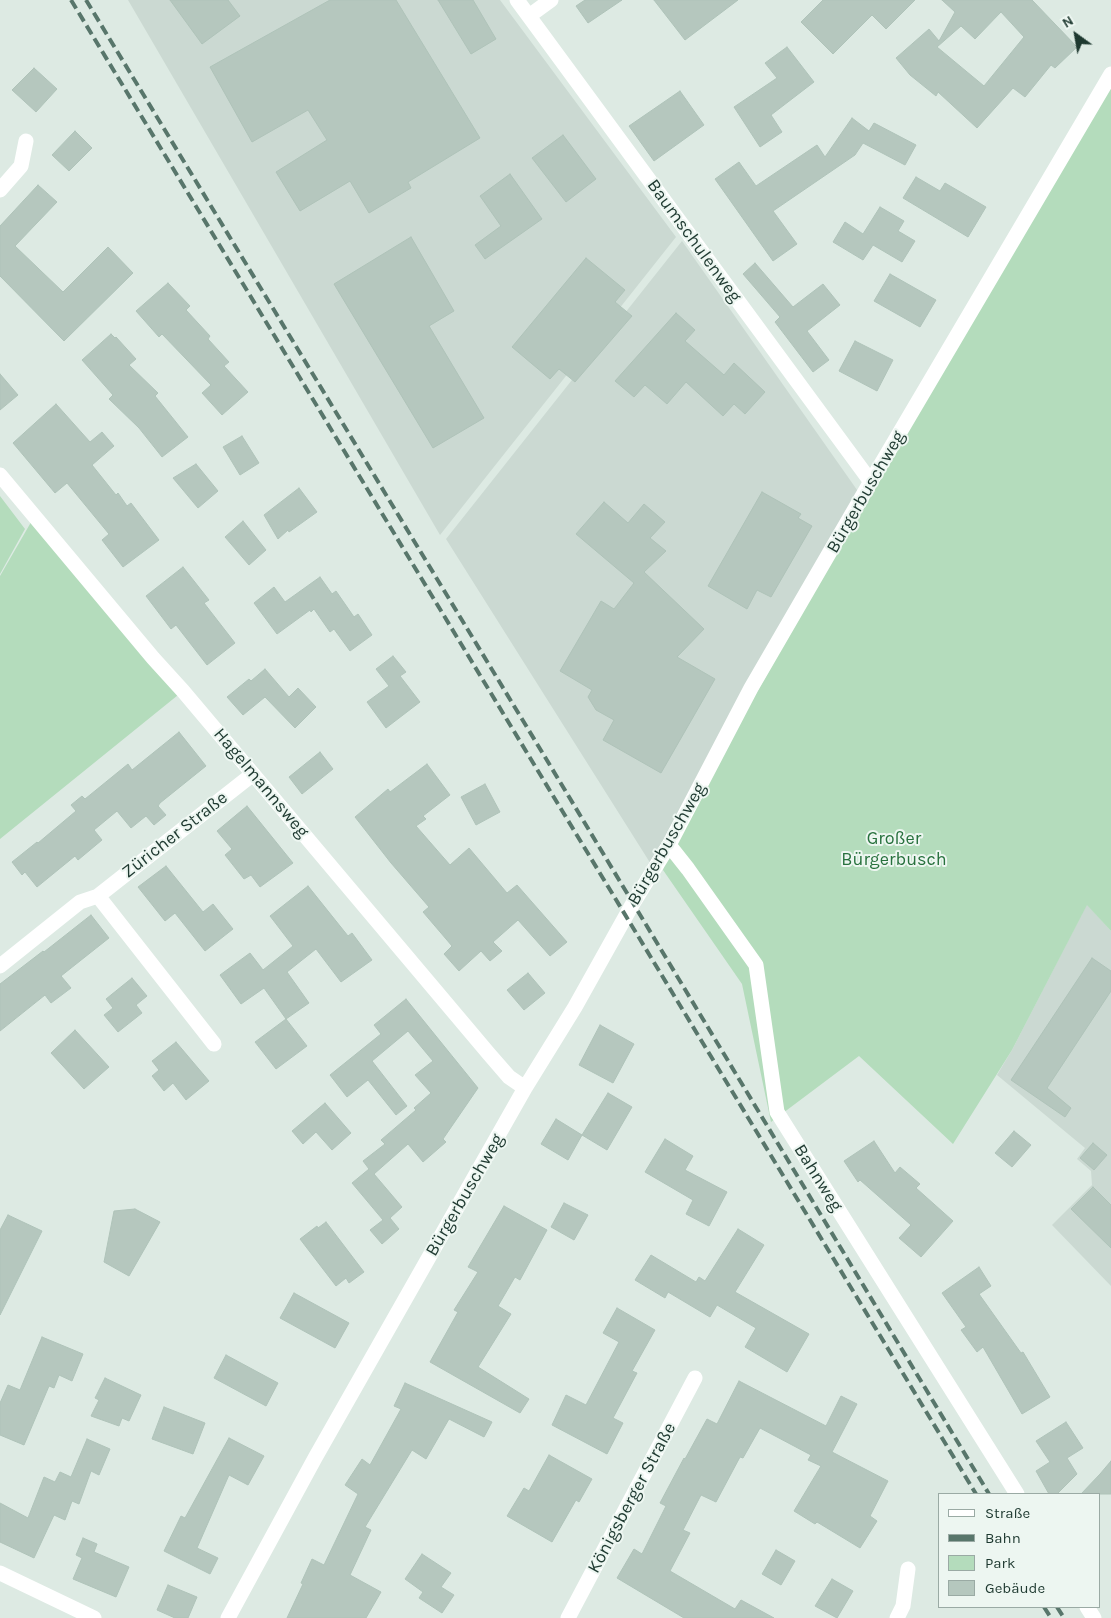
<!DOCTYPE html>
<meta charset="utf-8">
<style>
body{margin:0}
#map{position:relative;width:1111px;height:1618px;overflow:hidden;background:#ddeae3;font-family:Karla,sans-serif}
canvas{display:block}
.legend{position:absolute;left:938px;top:1493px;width:162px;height:115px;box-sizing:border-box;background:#edf6f1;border:1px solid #9aaaa4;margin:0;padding:6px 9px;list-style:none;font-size:15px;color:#1e3930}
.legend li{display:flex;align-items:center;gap:10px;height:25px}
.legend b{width:25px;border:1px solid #9aaaa4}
.north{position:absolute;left:1051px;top:10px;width:50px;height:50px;-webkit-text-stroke:4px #edf6f1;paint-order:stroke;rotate:328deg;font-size:14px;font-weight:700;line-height:20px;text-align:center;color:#1e3930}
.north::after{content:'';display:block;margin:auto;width:18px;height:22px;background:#1e3930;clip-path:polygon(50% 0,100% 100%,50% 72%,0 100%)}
</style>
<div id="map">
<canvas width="1111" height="1618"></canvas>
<ul class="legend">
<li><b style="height:6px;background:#fff"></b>Straße</li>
<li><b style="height:6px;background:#58766b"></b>Bahn</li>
<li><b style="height:14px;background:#b4dcbc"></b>Park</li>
<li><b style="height:14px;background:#b5c7be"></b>Gebäude</li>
</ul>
<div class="north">N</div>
</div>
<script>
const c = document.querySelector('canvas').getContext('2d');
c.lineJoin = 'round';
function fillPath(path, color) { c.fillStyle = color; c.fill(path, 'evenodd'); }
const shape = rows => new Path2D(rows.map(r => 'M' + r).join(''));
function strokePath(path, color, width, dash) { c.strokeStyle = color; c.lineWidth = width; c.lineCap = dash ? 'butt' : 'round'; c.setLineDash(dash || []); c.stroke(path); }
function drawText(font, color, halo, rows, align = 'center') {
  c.font = font + ' Karla,sans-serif'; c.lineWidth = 4; c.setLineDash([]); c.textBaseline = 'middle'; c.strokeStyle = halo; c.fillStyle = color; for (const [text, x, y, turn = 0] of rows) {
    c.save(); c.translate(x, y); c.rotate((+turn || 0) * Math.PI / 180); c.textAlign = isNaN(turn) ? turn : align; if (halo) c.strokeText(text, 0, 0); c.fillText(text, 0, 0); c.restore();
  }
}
fillPath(shape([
 [128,0,500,0,676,237,440,535],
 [682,241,862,497,654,869,446,539],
 [1087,904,1111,931,1111,1286,1052,1225,1092,1185,1091,1171,1077,1159,1085,1148,997,1075,1012,1050]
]), '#cbd9d2');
fillPath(shape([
 [1111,76,1111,931,1087,905,1012,1050,953,1144,859,1056,771,1122,742,984,663,870,669,845],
 [0,496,25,529,0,574],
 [34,517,183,691,0,839,0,576]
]), '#b4dcbc');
const building = shape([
 [170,0,228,0,240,16,202,44,170,0],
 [330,0,396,0,480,138,408,182,411,188,369,213,350,181,300,211,276,172,327,140,308,110,252,142,210,67,330,0],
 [438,0,473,0,496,39,471,54,438,0],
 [585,0,622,0,588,23,576,6,585,0],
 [654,0,738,0,685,40,654,0],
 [823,0,915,0,886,29,872,15,833,54,801,22,823,0],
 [942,0,1032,0,1077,47,1055,68,1051,65,1025,97,1013,88,977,128,938,92,936,96,910,75,896,58,929,29,939,41,955,12,942,0],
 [1001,12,1024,37,984,86,937,47,961,26,975,39,1001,12],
 [787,47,814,82,771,115,782,132,760,147,734,107,777,78,765,63,787,47],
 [34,68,57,89,36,112,12,90,34,68],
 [680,91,704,125,654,161,629,126,680,91],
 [852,118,869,131,874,123,916,145,905,165,863,143,855,155,773,211,797,244,773,261,715,179,739,162,756,186,817,145,825,157,852,118],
 [75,131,92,148,69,171,52,155,75,131],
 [563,135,596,179,566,202,532,158,563,135],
 [510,174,542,219,485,259,475,245,501,226,480,196,510,174],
 [916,177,940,191,945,183,986,207,968,237,903,198,916,177],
 [38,185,57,202,15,246,63,292,108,247,133,273,64,341,0,276,0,226,38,185],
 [880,207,904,221,898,231,915,241,902,262,873,245,863,260,833,242,845,222,863,234,880,207],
 [411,237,454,311,429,326,484,418,433,448,334,284,411,237],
 [586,258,625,290,615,302,632,316,575,382,559,369,550,379,512,347,586,258],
 [755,263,793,307,823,284,840,305,807,331,829,360,813,372,775,322,780,317,743,274,755,263],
 [890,274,936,300,920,327,874,301,890,274],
 [168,283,190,306,186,310,210,336,208,339,229,362,224,366,248,392,222,415,202,393,211,385,162,334,159,337,136,311,168,283],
 [676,313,695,330,685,341,724,375,734,363,765,392,745,414,734,404,723,416,686,382,667,404,645,385,634,397,615,381,676,313],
 [111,334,115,338,116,337,136,359,129,365,158,393,155,396,188,437,162,457,139,428,109,399,113,395,82,360,111,334],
 [855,341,893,360,877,391,839,371,855,341],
 [0,374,18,395,0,410,0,374],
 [56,404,90,442,102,432,114,446,92,465,116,495,118,493,127,506,131,503,159,540,123,567,102,540,109,534,67,483,55,493,13,443,56,404],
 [242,436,259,463,240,475,223,447,242,436],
 [196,464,218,491,198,508,173,478,196,464],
 [299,488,317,512,289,532,288,530,278,539,264,515,299,488],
 [762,492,801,514,798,518,812,526,771,597,757,590,747,609,708,586,762,492],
 [604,502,628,523,644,504,665,522,650,538,666,551,644,572,704,629,677,657,715,679,661,773,603,740,614,720,596,710,588,697,592,690,560,671,601,601,614,609,634,583,576,534,604,502],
 [243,521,266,550,249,565,225,537,243,521],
 [183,567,209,600,204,603,235,643,207,665,176,625,171,629,146,596,183,567],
 [320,577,332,594,336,591,354,617,358,614,372,635,350,651,334,629,330,632,314,609,311,612,310,610,277,634,254,603,274,587,285,602,320,577],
 [393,656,406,672,400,676,420,702,386,728,367,702,389,686,376,669,393,656],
 [265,669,289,697,298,688,316,707,295,728,265,697,243,715,227,697,249,679,251,681,265,669],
 [179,732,206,766,160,803,158,806,166,815,154,825,146,816,131,828,117,811,94,830,102,840,78,860,75,856,37,887,25,872,22,875,12,862,37,842,38,843,76,811,71,805,82,796,85,799,128,764,132,770,179,732],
 [320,752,333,769,302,794,289,777,320,752],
 [427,764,450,795,423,816,426,819,416,826,450,865,469,848,507,893,517,885,567,942,550,956,518,920,493,942,502,951,490,961,481,951,459,971,444,954,452,946,423,912,429,907,391,863,355,817,388,789,390,792,427,764],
 [485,784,500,812,476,825,461,797,485,784],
 [247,806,293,863,260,887,251,875,244,879,225,855,232,849,217,831,247,806],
 [166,866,203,912,213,904,233,929,205,951,175,913,165,921,138,887,166,866],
 [308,886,348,936,352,933,372,960,341,982,316,949,287,972,309,1003,286,1019,264,988,241,1004,220,975,250,953,263,970,293,946,270,916,308,886],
 [91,915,109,938,61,976,71,988,51,1003,45,995,0,1031,0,984,43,951,44,952,91,915],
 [1092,958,1111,971,1111,991,1047,1088,1071,1108,1065,1117,1011,1080,1092,958],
 [528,973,545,993,524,1010,507,990,528,973],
 [132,978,147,996,136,1005,142,1013,118,1032,104,1015,113,1008,106,999,132,978],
 [406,999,478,1088,443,1139,446,1142,423,1162,408,1144,374,1174,402,1207,390,1218,399,1229,382,1244,370,1230,383,1220,352,1183,369,1169,363,1161,385,1144,381,1140,416,1110,414,1108,431,1093,415,1075,433,1061,408,1031,372,1061,407,1106,396,1115,368,1080,347,1097,330,1075,381,1034,374,1025,406,999],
 [286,1019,307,1046,276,1069,255,1042,286,1019],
 [600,1025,634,1044,613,1083,579,1065,600,1025],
 [75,1030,109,1067,84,1089,51,1053,75,1030],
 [176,1042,209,1081,186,1100,173,1083,164,1091,152,1076,159,1070,152,1061,176,1042],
 [608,1093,632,1107,607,1150,582,1135,608,1093],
 [325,1103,351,1133,332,1150,316,1132,303,1144,292,1131,325,1103],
 [556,1119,582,1135,568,1160,541,1144,556,1119],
 [1014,1131,1031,1145,1012,1167,995,1153,1014,1131],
 [665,1139,693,1156,685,1170,727,1192,709,1226,686,1214,693,1200,645,1172,665,1139],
 [874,1141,895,1173,900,1167,920,1184,916,1188,953,1221,921,1257,899,1238,911,1225,860,1180,858,1182,844,1161,874,1141],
 [1093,1143,1107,1155,1094,1170,1080,1158,1093,1143],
 [1093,1187,1111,1205,1111,1248,1071,1209,1093,1187],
 [564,1203,588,1215,574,1240,551,1227,564,1203],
 [504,1206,547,1230,520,1280,515,1277,498,1306,511,1314,478,1367,529,1399,520,1413,430,1362,458,1312,454,1310,478,1272,468,1267,504,1206],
 [135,1209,160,1222,129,1276,104,1262,114,1211,135,1209],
 [8,1215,42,1231,0,1315,0,1230,8,1215],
 [326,1222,364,1272,349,1283,346,1278,336,1286,300,1239,317,1226,318,1228,326,1222],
 [738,1229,764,1245,735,1292,809,1334,787,1372,745,1347,756,1328,717,1305,710,1317,668,1292,665,1298,635,1280,651,1255,696,1282,699,1277,705,1281,738,1229],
 [979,1267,991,1286,979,1294,1021,1353,1023,1352,1050,1397,1022,1414,983,1347,977,1352,961,1330,966,1327,942,1293,979,1267],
 [294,1293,349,1323,335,1348,280,1318,294,1293],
 [617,1308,655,1330,632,1371,637,1373,613,1418,623,1423,607,1454,552,1425,566,1395,586,1405,619,1342,603,1333,617,1308],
 [42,1337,83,1354,72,1381,59,1375,54,1388,49,1386,24,1445,0,1435,0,1403,8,1385,20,1390,42,1337],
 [226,1355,278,1383,266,1406,214,1378,226,1355],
 [105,1378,141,1395,129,1421,122,1418,119,1426,91,1416,99,1400,95,1398,105,1378],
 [739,1381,826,1426,841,1396,857,1404,832,1452,888,1481,870,1516,877,1521,860,1548,817,1522,815,1524,794,1511,821,1466,808,1460,811,1455,760,1428,743,1458,740,1457,716,1502,701,1495,683,1530,690,1533,670,1571,735,1609,741,1600,774,1618,684,1618,617,1578,634,1549,642,1554,666,1506,660,1503,684,1458,685,1459,707,1419,717,1424,739,1381],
 [405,1383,492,1422,484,1437,449,1419,426,1459,412,1450,365,1527,371,1530,350,1575,381,1592,366,1618,287,1618,303,1584,301,1583,312,1559,324,1565,358,1494,345,1485,362,1459,370,1465,401,1409,394,1406,405,1383],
 [164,1407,205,1423,193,1454,152,1439,164,1407],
 [1066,1422,1083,1448,1067,1458,1077,1474,1057,1494,1049,1494,1036,1471,1050,1462,1036,1441,1066,1422],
 [229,1438,264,1456,248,1485,229,1475,197,1548,218,1558,210,1574,164,1551,181,1516,185,1518,229,1438],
 [87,1439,110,1449,99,1475,91,1471,79,1504,72,1501,65,1520,54,1515,34,1558,0,1542,0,1503,28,1518,44,1477,55,1482,60,1472,71,1477,87,1439],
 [549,1455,592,1479,579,1502,576,1500,552,1542,507,1516,524,1488,529,1491,549,1455],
 [1111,1461,1111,1494,1081,1494,1100,1474,1111,1461],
 [83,1538,97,1544,94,1552,129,1567,116,1597,73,1579,82,1558,76,1555,83,1538],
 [776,1550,795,1561,781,1585,762,1574,776,1550],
 [422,1554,451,1573,441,1587,454,1595,442,1613,419,1598,423,1592,405,1579,422,1554],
 [832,1579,853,1591,837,1618,815,1606,832,1579],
 [168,1585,197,1597,188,1618,175,1618,157,1610,168,1585]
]);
fillPath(building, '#b5c7be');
strokePath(building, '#afc3b9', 1);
strokePath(shape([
 [517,0,871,482],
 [529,16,551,0],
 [0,190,21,166,26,141],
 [0,475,153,658,183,691,489,1054,509,1077,525,1088],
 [669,845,688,869,756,965,777,1112,1017,1494],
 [98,896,214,1044],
 [0,966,80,902,98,896,253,774],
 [0,1573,94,1618],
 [1087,1607,1094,1618],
 [228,1618,315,1458,525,1088,575,1007,632,905,669,845,751,688,867,488,1111,74],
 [568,1618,695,1378],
 [897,1618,903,1606,908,1569]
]), '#fff', 15);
strokePath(shape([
 [71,0,976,1494],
 [86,0,545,757,989,1494],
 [1044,1607,1051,1618],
 [1057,1607,1064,1618]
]), '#58766b', 4, [10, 5]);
drawText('18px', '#1e3930', '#edf6f1', [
 ["Baumschulenweg",694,241,54],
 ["Bürgerbuschweg",866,492,-60],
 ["Hagelmannsweg",261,783,50],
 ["Züricher Straße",175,835,-38],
 ["Bürgerbuschweg",667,844,-60],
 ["Bahnweg",818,1178,58],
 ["Bürgerbuschweg",465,1195,-60],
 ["Königsberger Straße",632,1498,-62]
]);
drawText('18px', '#27713d', '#edf6f1', [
 ["Großer",894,839],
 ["Bürgerbusch",894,860]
]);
</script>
